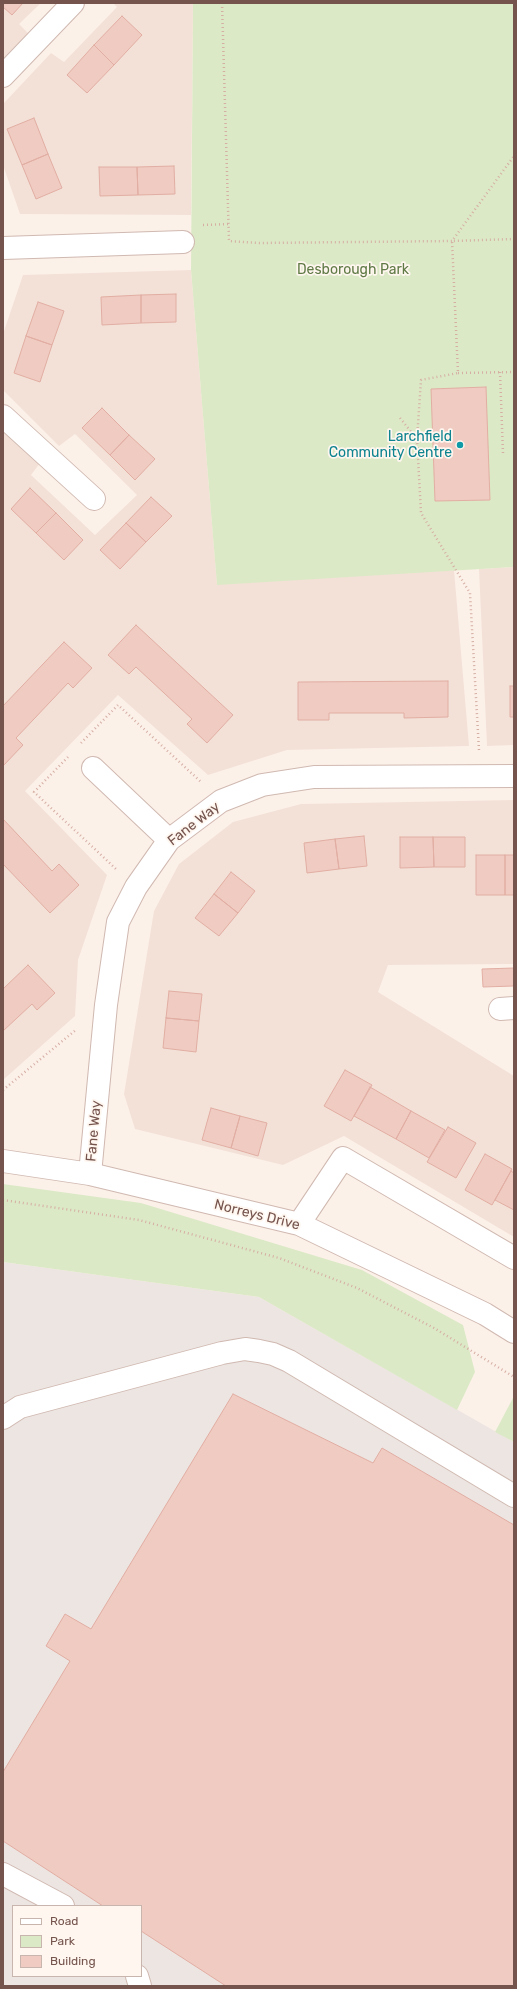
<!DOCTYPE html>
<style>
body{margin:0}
#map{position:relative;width:517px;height:1989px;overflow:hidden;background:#fcf1e9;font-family:Rubik,sans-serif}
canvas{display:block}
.frame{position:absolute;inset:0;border:4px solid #75544d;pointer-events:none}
.legend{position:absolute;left:12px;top:1905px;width:130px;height:72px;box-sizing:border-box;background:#fef6ef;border:1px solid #c7b5ae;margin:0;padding:5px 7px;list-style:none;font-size:12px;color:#75544d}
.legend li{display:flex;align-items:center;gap:8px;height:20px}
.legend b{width:20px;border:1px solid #c7b5ae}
</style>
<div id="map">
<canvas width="517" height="1989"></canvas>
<div class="frame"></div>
<ul class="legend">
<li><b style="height:5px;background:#fff"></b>Road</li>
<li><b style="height:11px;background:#dce9c7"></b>Park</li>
<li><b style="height:11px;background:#f0cbc2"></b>Building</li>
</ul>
</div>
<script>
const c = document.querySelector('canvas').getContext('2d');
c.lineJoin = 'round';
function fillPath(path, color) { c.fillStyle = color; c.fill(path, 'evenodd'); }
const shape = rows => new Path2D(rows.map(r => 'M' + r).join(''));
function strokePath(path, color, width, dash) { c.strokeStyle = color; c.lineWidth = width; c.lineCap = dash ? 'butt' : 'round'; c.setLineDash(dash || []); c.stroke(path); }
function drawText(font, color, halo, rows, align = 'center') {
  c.font = font + ' Rubik,sans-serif'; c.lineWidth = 3.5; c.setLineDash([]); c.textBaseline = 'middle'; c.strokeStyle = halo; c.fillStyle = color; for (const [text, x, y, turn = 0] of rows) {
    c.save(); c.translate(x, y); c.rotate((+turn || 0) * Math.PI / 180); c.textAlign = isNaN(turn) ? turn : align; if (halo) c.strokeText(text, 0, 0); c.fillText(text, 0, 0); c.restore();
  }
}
fillPath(shape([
 [3,3,41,3,19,24,30,35,3,62],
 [113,3,193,3,191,215,20,214,3,165,3,104,51,53,64,62,117,7],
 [191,270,217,584,454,570,469,746,287,750,208,775,118,695,25,791,107,875,78,960,75,1016,3,1080,3,428,40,463,31,475,95,535,137,495,75,434,59,446,3,390,3,334,23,275],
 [514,567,514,745,487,746,479,569],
 [514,800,514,964,388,965,378,992,514,1076,514,1237,344,1136,283,1165,135,1129,124,1094,154,911,179,864,233,822,301,804]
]), '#f3e1d7');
fillPath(shape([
 [3,1262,259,1297,514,1442,514,1986,3,1986],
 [13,1906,141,1906,141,1976,13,1976]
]), '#ede5e2');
fillPath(shape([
 [193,3,514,3,514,567,217,585,191,270],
 [3,1184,141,1203,362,1270,463,1325,475,1372,457,1410,259,1297,3,1262],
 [514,1396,514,1442,495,1432]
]), '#dce9c7');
const building = shape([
 [3,3,23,3,12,15,3,7,3,3],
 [122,16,142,35,114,65,94,45,122,16],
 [94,45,114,65,87,93,67,75,94,45],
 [34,118,48,154,22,165,7,129,34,118],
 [48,154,62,188,36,199,22,165,48,154],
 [174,166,175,194,138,195,137,167,174,166],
 [99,167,137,167,138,195,100,196,99,167],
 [176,294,176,322,141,323,141,295,176,294],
 [141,295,141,323,102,325,101,297,141,295],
 [38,302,64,311,52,345,26,336,38,302],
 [26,336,52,345,40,382,14,373,26,336],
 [486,387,490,500,435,501,431,389,486,387],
 [102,408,129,435,110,455,82,428,102,408],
 [129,435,155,459,135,480,110,455,129,435],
 [30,488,56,513,36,533,11,509,30,488],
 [151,497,172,516,146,542,126,523,151,497],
 [56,513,83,540,64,560,36,533,56,513],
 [126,523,146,542,120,569,100,550,126,523],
 [136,625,233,715,207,743,187,724,192,719,136,667,129,674,108,655,136,625],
 [64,642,92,668,73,688,68,683,16,738,23,745,3,766,3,706,64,642],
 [448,681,448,717,404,718,404,713,329,713,329,720,298,720,298,682,448,681],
 [510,686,514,686,514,717,510,717,510,686],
 [3,819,52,871,59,864,79,885,50,913,3,864,3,819],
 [364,836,367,866,339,869,335,839,364,836],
 [400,837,433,837,434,867,400,868,400,837],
 [433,837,465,837,465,867,434,867,433,837],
 [335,839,339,869,307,873,304,843,335,839],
 [476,855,505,855,505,895,476,895,476,855],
 [505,855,514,855,514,895,505,895,505,855],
 [231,872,255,891,238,913,214,894,231,872],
 [214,894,238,913,219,936,195,918,214,894],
 [28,965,55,993,37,1010,32,1004,3,1031,3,989,28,965],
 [514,968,514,986,483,987,482,969,514,968],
 [169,991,202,994,199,1021,166,1018,169,991],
 [166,1018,199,1021,196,1052,163,1048,166,1018],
 [345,1070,372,1085,351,1121,324,1106,345,1070],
 [370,1087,411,1111,396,1139,354,1116,370,1087],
 [211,1108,240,1116,231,1148,202,1140,211,1108],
 [411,1111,445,1130,429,1158,396,1139,411,1111],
 [240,1116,267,1123,258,1156,231,1148,240,1116],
 [448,1127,476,1143,456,1178,427,1162,448,1127],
 [485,1154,512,1169,492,1205,465,1190,485,1154],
 [511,1171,514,1173,514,1210,495,1200,511,1171],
 [233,1394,373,1463,382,1448,514,1525,514,1986,226,1986,141,1931,141,1906,103,1906,3,1841,3,1772,70,1661,46,1646,65,1614,91,1629,233,1394]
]);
fillPath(building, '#f0cbc2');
strokePath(building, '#e2aea3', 1);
const minor = shape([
 [3,76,73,3],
 [3,248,183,242],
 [3,416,94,499],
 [93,768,169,840],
 [500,1009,514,1008],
 [3,1161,90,1174,299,1224,485,1314,514,1332],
 [90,1174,106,1005,118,922,136,887,169,840,221,801,262,785,314,777,514,776],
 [299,1224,343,1158,514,1258],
 [3,1418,20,1407,222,1353,245,1349,259,1351,273,1354,289,1361,514,1496],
 [3,1874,63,1906],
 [137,1976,140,1986]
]);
strokePath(minor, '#d0b9b1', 24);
strokePath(shape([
 [222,3,229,241,259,243,452,241,514,156],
 [203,225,229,224],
 [500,372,503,454],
 [458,373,514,372],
 [400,418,417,439],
 [81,743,118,705,201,782],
 [479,750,470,593,421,513,417,439,421,380,458,373,452,241,514,239],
 [68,757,34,792,116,869],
 [3,1090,77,1029],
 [3,1200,139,1220,279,1258,357,1288,434,1328,514,1377]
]), '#d5aea4', 2.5, [1, 3]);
strokePath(minor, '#fff', 22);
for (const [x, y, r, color] of [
 [460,445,4,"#0f9aa8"]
]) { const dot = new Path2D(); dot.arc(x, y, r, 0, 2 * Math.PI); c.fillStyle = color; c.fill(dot); strokePath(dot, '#fef6ef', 1.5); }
drawText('14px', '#5f7a45', '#fef6ef', [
 ["Desborough Park",353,270]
]);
drawText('14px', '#0d838f', '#fef6ef', [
 ["Larchfield",452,437],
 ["Community Centre",452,453]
], 'right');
drawText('14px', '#75544d', '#fef6ef', [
 ["Fane Way",194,824,-38],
 ["Fane Way",94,1131,-85],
 ["Norreys Drive",257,1215,14]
]);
</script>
